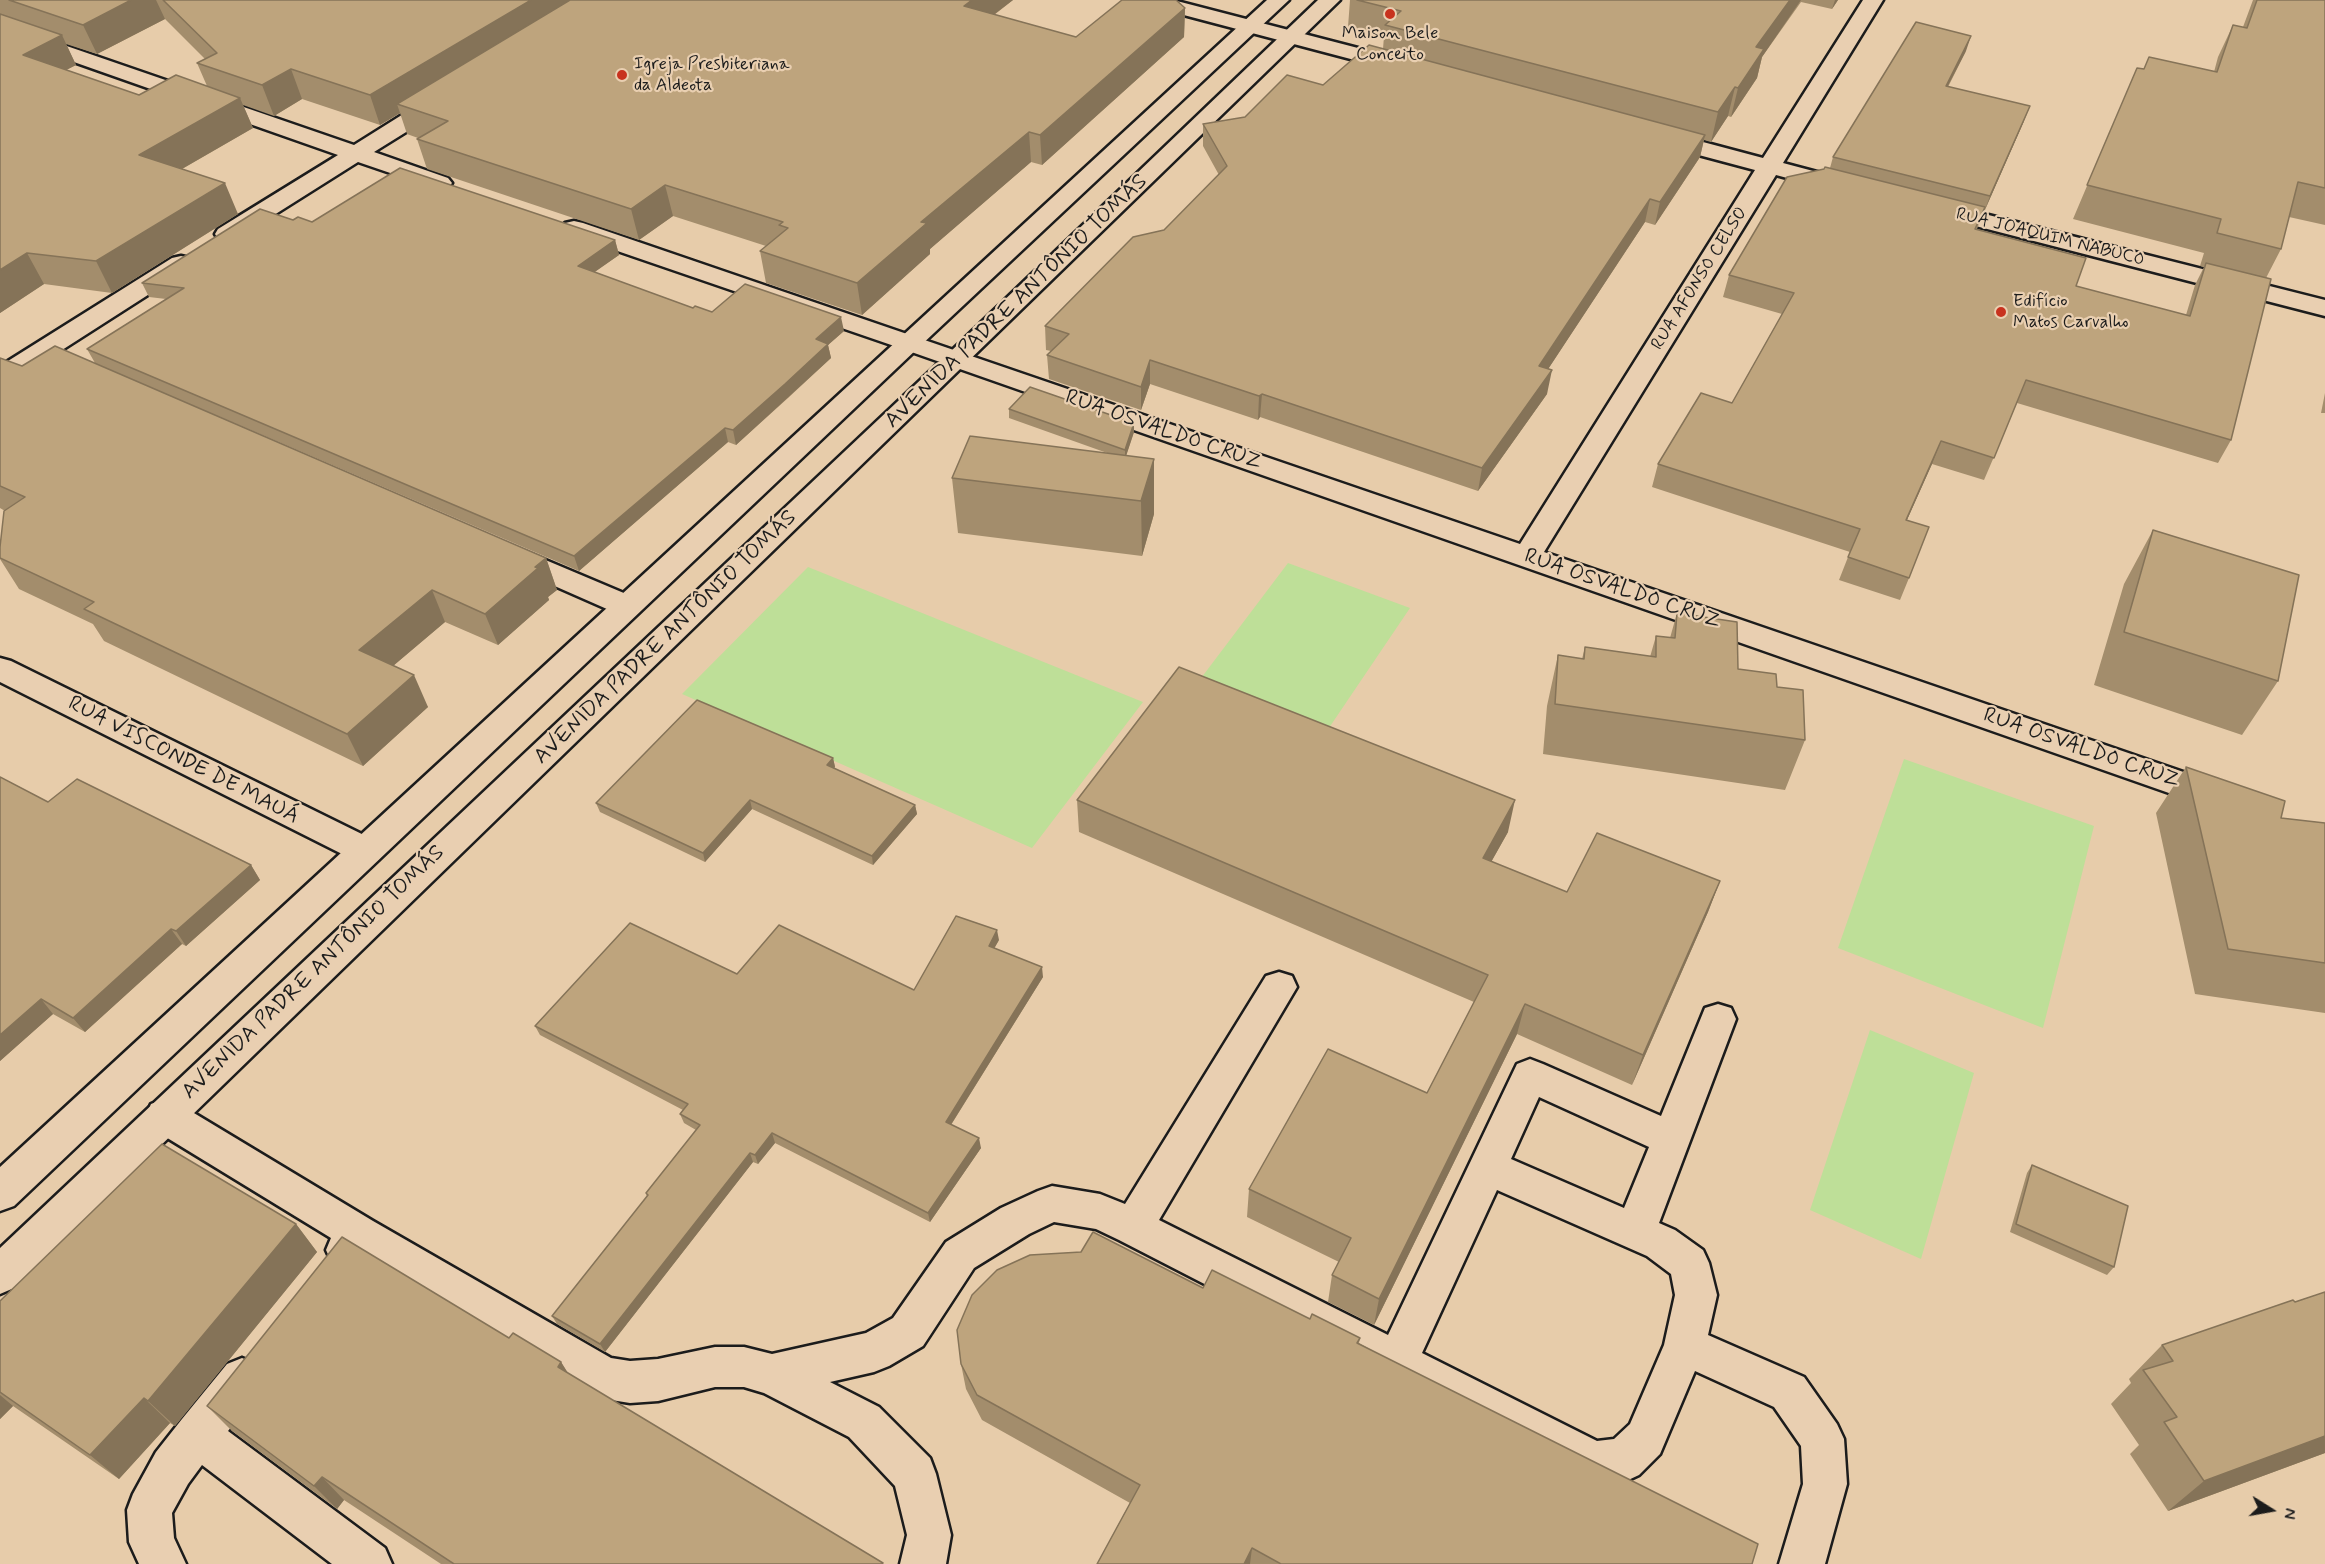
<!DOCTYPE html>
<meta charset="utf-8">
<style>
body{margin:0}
#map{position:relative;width:2325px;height:1564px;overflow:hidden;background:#e7ccaa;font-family:Mynerve,sans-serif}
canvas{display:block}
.north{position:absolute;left:2241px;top:1480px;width:60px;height:60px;-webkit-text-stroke:4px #e9cfb1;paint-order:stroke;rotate:101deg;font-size:16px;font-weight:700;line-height:24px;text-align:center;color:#1c1c1c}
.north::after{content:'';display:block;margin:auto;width:21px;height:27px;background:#1c1c1c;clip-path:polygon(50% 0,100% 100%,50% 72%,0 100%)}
</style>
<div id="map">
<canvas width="2325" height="1564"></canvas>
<div class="north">N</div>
</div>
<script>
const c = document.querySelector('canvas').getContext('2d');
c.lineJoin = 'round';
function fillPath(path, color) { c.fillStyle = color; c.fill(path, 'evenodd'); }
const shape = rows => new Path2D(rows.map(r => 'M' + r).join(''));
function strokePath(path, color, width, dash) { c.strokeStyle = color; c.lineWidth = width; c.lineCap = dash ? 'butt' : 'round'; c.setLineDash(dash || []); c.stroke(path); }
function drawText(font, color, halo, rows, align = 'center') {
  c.font = font + ' Mynerve,sans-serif'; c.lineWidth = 4.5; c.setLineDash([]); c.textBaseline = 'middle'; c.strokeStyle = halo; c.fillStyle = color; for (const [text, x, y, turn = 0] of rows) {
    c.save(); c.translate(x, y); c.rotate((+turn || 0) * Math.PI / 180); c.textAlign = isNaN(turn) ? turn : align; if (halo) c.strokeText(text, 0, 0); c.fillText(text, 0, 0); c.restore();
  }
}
fillPath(shape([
 [1288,563,1410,608,1312,753,1183,702],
 [808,567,1143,702,1032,848,682,694],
 [1904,759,2094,826,2043,1028,1838,948],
 [1870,1030,1974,1073,1921,1259,1810,1210]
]), '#bedf98');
const minor = shape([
 [1139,0,1173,0,1408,61,1411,66,1408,71,1400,72,1142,4,1139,0],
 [1863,0,1883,0,1783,163,1851,181,1855,186,1851,191,1843,193,1776,175,1544,552,2230,788,2235,797,2230,806,2218,810,2206,806,900,348,565,233,562,228,565,223,574,221,583,223,1520,544,1755,170,1650,142,1647,137,1650,132,1658,130,1763,158,1863,0],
 [0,23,354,145,432,96,440,94,448,96,451,101,448,106,374,152,448,178,452,183,448,188,440,190,358,162,236,239,227,241,218,239,215,234,218,229,338,155,0,36,0,23],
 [1937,202,2325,300,2325,316,1929,214,1925,209,1929,204,1937,202],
 [181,256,190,258,193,263,190,268,9,384,0,386,0,366,172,258,181,256],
 [510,545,638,599,642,606,638,613,627,616,616,613,500,562,495,555,500,548,510,545],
 [0,658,11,661,378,842,383,851,378,860,366,864,354,860,0,682,0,658],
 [1279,972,1292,976,1297,987,1159,1220,1388,1335,1517,1064,1530,1059,1543,1064,1661,1116,1705,1008,1718,1004,1731,1008,1736,1019,1659,1223,1675,1230,1703,1250,1709,1263,1717,1295,1708,1335,1804,1377,1837,1424,1844,1439,1847,1484,1825,1564,1779,1564,1803,1484,1801,1446,1774,1407,1695,1371,1660,1454,1639,1475,1624,1482,1595,1485,1119,1240,1096,1229,1054,1222,1029,1234,974,1268,923,1346,889,1366,874,1372,830,1382,879,1407,930,1458,936,1474,951,1535,946,1564,900,1564,907,1535,895,1486,849,1437,764,1393,744,1387,715,1387,658,1401,630,1403,605,1399,590,1393,364,1258,360,1263,346,1269,332,1263,326,1250,331,1238,151,1128,146,1116,151,1104,165,1099,179,1104,373,1221,611,1358,630,1361,658,1359,715,1347,744,1347,772,1354,866,1333,893,1318,946,1242,1001,1208,1038,1191,1052,1186,1100,1194,1125,1204,1266,976,1279,972],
 [1539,1097,1649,1147,1624,1208,1511,1159,1539,1097],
 [1497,1190,1647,1256,1671,1274,1675,1295,1664,1345,1630,1424,1614,1439,1597,1441,1422,1353,1497,1190],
 [242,1358,257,1364,263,1379,257,1394,228,1431,385,1548,392,1564,332,1564,202,1465,188,1484,172,1513,174,1538,186,1564,139,1564,129,1542,127,1510,133,1494,156,1452,182,1419,227,1364,242,1358]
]);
const major = shape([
 [1267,0,1289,0,918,348,14,1206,0,1211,0,1167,1267,0],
 [1318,0,1340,0,14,1288,0,1294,0,1248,949,353,1318,0]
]);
strokePath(minor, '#1c1c1c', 5);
strokePath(major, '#1c1c1c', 5);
fillPath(minor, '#e9cfb1');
fillPath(major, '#e9cfb1');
fillPath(shape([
 [0,0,1013,0,994,15,1076,37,1185,8,1184,37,1042,165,1031,162,930,249,930,254,862,315,766,283,760,251,766,246,673,216,639,240,427,169,417,139,418,138,407,134,400,113,380,125,302,99,274,116,243,105,253,128,182,169,238,214,112,293,44,284,0,313],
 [165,19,205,59,197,63,207,86,139,95,66,70,76,65,66,44,97,54],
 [1350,0,1838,0,1832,9,1801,2,1762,57,1757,78,1731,117,1728,116,1711,142,1704,140,1700,157,1655,225,1645,222,1548,369,1547,394,1478,491,1260,417,1258,420,1150,384,1141,410,1049,379,1047,355,1051,351,1046,350,1045,326,1164,230,1219,175,1203,146,1203,124,1245,117,1323,85,1383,49,1384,36,1348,27],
 [2253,0,2325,0,2325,225,2289,217,2281,249,2266,278,2231,440,2218,463,2017,403,1984,480,1932,464,1907,520,1909,578,1900,600,1839,580,1850,552,1652,487,1658,464,1732,403,1782,314,1723,297,1729,275,1824,169,1830,168,1833,157,1966,51,1948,87,2024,121,1984,212,1984,211,1977,229,2076,286,2186,315,2195,285,2204,267,2200,266,2204,253,2073,219,2137,68,2144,69,2214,72,2218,57,2233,25,2243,27],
 [293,220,615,240,619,255,594,272,693,308,712,312,844,331,828,345,831,358,788,398,736,445,728,442,579,571,209,412,546,558,557,590,548,597,549,600,498,645,445,622,393,666,428,707,363,766,104,641,93,624,19,589,0,559,0,547,5,511,0,508,0,358,22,366,95,363,87,349,166,299,149,297,142,283],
 [2325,393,2325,413,2321,413],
 [1009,409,1134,423,1134,432,1126,456,1154,514,1142,556,958,533,952,478,1110,454,1009,418],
 [2153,530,2278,681,2242,735,2094,685,2124,584],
 [1677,613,1738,669,1777,687,1805,740,1785,790,1543,754,1547,706,1558,655,1582,659,1585,647,1650,657,1656,636,1670,638],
 [833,758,835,767,834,768,915,805,917,814,873,865,752,809,705,862,600,812,596,803],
 [2186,767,2281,818,2325,823,2325,1013,2195,994,2156,813],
 [0,777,48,802,251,865,260,880,186,946,182,944,85,1032,53,1014,0,1061],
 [1077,800,1508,832,1491,862,1567,892,1720,881,1708,912,1632,1085,1517,1034,1374,1325,1328,1302,1332,1275,1339,1262,1247,1217,1249,1189,1427,1093,1474,1002,1079,832],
 [999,940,994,948,1043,977,951,1125,981,1148,930,1222,775,1143,758,1164,753,1162,605,1352,557,1324,552,1316,647,1197,646,1193,696,1130,684,1123,680,1114,683,1110,540,1035,535,1026,737,974,914,990],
 [2032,1165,2114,1267,2107,1275,2010,1232,2027,1173],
 [296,1224,317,1252,175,1426,170,1423,119,1479,13,1406,0,1419,0,1301],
 [1203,1288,1310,1319,1360,1338,1359,1343,1752,1564,1097,1564,1130,1503,982,1420,966,1389,961,1364],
 [2325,1292,2325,1453,2168,1511,2130,1454,2139,1445,2111,1404,2131,1383,2129,1379,2162,1345],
 [509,1338,561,1362,568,1373,883,1564,441,1564,344,1500,337,1509,232,1431,207,1406]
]), '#a38d6c');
fillPath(shape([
 [131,0,156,0,165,19,97,54,83,25],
 [531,0,588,0,397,104,400,113,380,125,370,95],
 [972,0,1013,0,966,36,964,6],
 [1790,0,1801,0,1762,57,1757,78,1731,117,1738,88,1756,47],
 [1835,0,1838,0,1832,9],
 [1185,8,1184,37,1042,165,1040,135],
 [62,35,76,65,37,85,23,55],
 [1971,36,1966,51,1940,101,1946,86],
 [291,69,302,99,274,116,262,85],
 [1735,87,1728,116,1711,142,1718,112],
 [240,98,253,128,154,185,139,155],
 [2030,106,2024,121,1984,212,1990,196],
 [1029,132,1031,162,930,249,930,254,862,315,857,283,921,222],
 [1705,135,1700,157,1655,225,1660,202],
 [225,183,238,214,112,293,96,261],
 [665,185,673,216,639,240,631,209],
 [1650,199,1645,222,1535,389,1539,366],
 [615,240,619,255,582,281,578,266],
 [27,253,44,284,0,313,0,270],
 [841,317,844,331,828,345,831,358,736,445,733,430,816,339],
 [1150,360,1150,384,1141,410,1141,387],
 [1552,370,1547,394,1478,491,1482,468],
 [1262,394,1260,417,1258,420,1259,396],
 [1134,423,1134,432,1125,459,1125,450],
 [725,428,728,442,579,571,574,556],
 [1941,441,1932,464,1897,542,1906,520],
 [1154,459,1154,514,1142,556,1141,501],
 [546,558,557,590,548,597,549,600,498,645,485,614,535,567],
 [432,590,445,622,374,682,359,650],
 [414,675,428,707,363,766,347,734],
 [833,758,835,767,829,774,827,765],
 [750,800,752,809,705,862,703,853],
 [1515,800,1508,832,1476,889,1483,858],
 [915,805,917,814,873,865,872,856],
 [251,865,260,880,186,946,176,931],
 [1720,881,1708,912,1632,1085,1643,1055],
 [171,929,182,944,85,1032,73,1018],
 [997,930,999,940,990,956,989,946],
 [1042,967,1043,977,947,1131,946,1122],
 [41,999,53,1014,0,1061,0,1035],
 [1525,1004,1517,1034,1374,1325,1379,1299],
 [772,1133,775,1143,758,1164,755,1155],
 [979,1138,981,1148,930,1222,928,1213],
 [750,1153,753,1162,605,1352,600,1344],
 [296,1224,317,1252,175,1426,148,1401],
 [561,1362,577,1388,558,1367],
 [0,1395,13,1406,0,1419],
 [144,1398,170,1423,119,1479,90,1455],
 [2325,1436,2325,1453,2168,1511,2204,1481],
 [322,1477,344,1500,337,1509,314,1486],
 [1252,1548,1250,1564,1244,1564]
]), '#857358');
const building = shape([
 [9,0,131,0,83,25,9,0],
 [163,0,531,0,370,95,291,69,262,85,197,63,217,53,163,0],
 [570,0,972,0,964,6,1076,37,1122,0,1176,0,1185,8,1040,135,1029,132,921,222,927,223,857,283,760,251,788,228,779,225,783,222,665,185,631,209,417,139,448,121,397,104,570,0],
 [1357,0,1790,0,1756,47,1764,49,1738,88,1735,87,1718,112,1385,25,1401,11,1357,0],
 [2257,0,2325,0,2325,188,2298,182,2281,249,2217,233,2221,219,2087,185,2137,68,2144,69,2149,57,2217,72,2233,25,2247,28,2257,0],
 [0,14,62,35,23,55,139,95,176,75,240,98,139,155,225,183,96,261,27,253,0,270,0,14],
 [1916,22,1971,36,1946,86,2030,106,1990,196,1833,157,1916,22],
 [1369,45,1705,135,1660,202,1650,199,1539,366,1552,370,1482,468,1262,394,1259,396,1150,360,1141,387,1047,355,1069,334,1045,326,1133,237,1164,230,1227,166,1203,124,1245,117,1287,75,1323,85,1369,45],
 [1825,167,1985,207,1975,229,2086,258,2076,286,2190,316,2206,263,2271,279,2231,440,2026,380,1994,458,1941,441,1906,520,1929,527,1909,578,1848,557,1860,529,1658,464,1701,393,1732,403,1794,293,1729,275,1787,177,1824,169,1825,167],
 [400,168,615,240,578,266,693,308,695,306,712,312,745,284,841,317,816,339,828,344,785,384,733,430,725,428,574,556,87,349,184,288,142,283,260,209,293,220,298,217,312,222,400,168],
 [55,346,546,558,535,567,538,568,485,614,432,590,359,650,414,675,347,734,84,609,94,602,0,558,0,547,4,511,25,497,0,486,0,358,22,366,55,346],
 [1030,387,1134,423,1125,450,1009,409,1030,387],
 [970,436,1154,459,1141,501,952,478,970,436],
 [2153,530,2299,575,2278,681,2124,632,2153,530],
 [1677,613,1737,622,1738,669,1776,674,1777,687,1803,690,1805,740,1555,704,1558,655,1584,659,1585,647,1656,657,1656,636,1675,638,1677,613],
 [1179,667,1515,800,1483,858,1567,892,1597,833,1720,881,1643,1055,1525,1004,1379,1299,1332,1275,1351,1238,1249,1189,1328,1049,1427,1093,1488,975,1077,800,1179,667],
 [697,700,833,758,827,765,915,805,872,856,750,800,703,853,596,803,697,700],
 [2186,767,2285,801,2281,818,2325,823,2325,963,2228,949,2186,767],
 [0,777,48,802,77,779,251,865,176,931,171,929,73,1018,41,999,0,1035,0,777],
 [956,916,997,930,989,946,1042,967,946,1122,979,1138,928,1213,772,1133,755,1155,750,1153,600,1344,552,1316,648,1195,646,1193,700,1125,680,1114,688,1104,535,1026,630,923,737,974,779,925,914,990,956,916],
 [162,1144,296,1224,148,1401,144,1398,90,1455,0,1392,0,1301,162,1144],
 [2032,1165,2128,1206,2114,1267,2016,1224,2032,1165],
 [1093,1232,1203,1288,1212,1270,1310,1319,1312,1314,1360,1338,1357,1343,1758,1544,1752,1564,1281,1564,1252,1548,1244,1564,1097,1564,1140,1485,977,1395,961,1364,957,1330,972,1295,997,1270,1030,1255,1081,1252,1093,1232],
 [342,1237,509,1338,513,1333,561,1362,558,1367,883,1563,882,1564,454,1564,322,1477,314,1486,207,1406,342,1237],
 [2325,1292,2325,1436,2204,1481,2164,1422,2177,1417,2143,1370,2173,1361,2162,1345,2293,1300,2295,1302,2325,1292]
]);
fillPath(building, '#bea47d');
strokePath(building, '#857358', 1.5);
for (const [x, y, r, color] of [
 [1390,14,6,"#c8321e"],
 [622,75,6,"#c8321e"],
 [2001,312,6,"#c8321e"]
]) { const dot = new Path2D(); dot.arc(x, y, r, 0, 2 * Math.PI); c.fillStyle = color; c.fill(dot); strokePath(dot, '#e9cfb1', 2); }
drawText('18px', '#1c1c1c', '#e9cfb1', [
 ["Maison Bele",1390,34,"center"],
 ["Conceito",1390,55,"center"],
 ["Igreja Presbiteriana",634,65],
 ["da Aldeota",634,86],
 ["Edifício",2013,302],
 ["Matos Carvalho",2013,323]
], 'left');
drawText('18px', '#1c1c1c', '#e9cfb1', [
 ["RUA JOAQUIM NABUCO",2050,238,14],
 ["RUA AFONSO CELSO",1700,279,-58]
]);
drawText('22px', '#1c1c1c', '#e9cfb1', [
 ["AVENIDA PADRE ANTÔNIO TOMÁS",1017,302,-44],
 ["RUA OSVALDO CRUZ",1163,431,19],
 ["RUA OSVALDO CRUZ",1622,590,19],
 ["AVENIDA PADRE ANTÔNIO TOMÁS",666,638,-44],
 ["RUA OSVALDO CRUZ",2081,749,19],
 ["RUA VISCONDE DE MAUÁ",183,761,27],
 ["AVENIDA PADRE ANTÔNIO TOMÁS",314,973,-44]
]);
</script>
